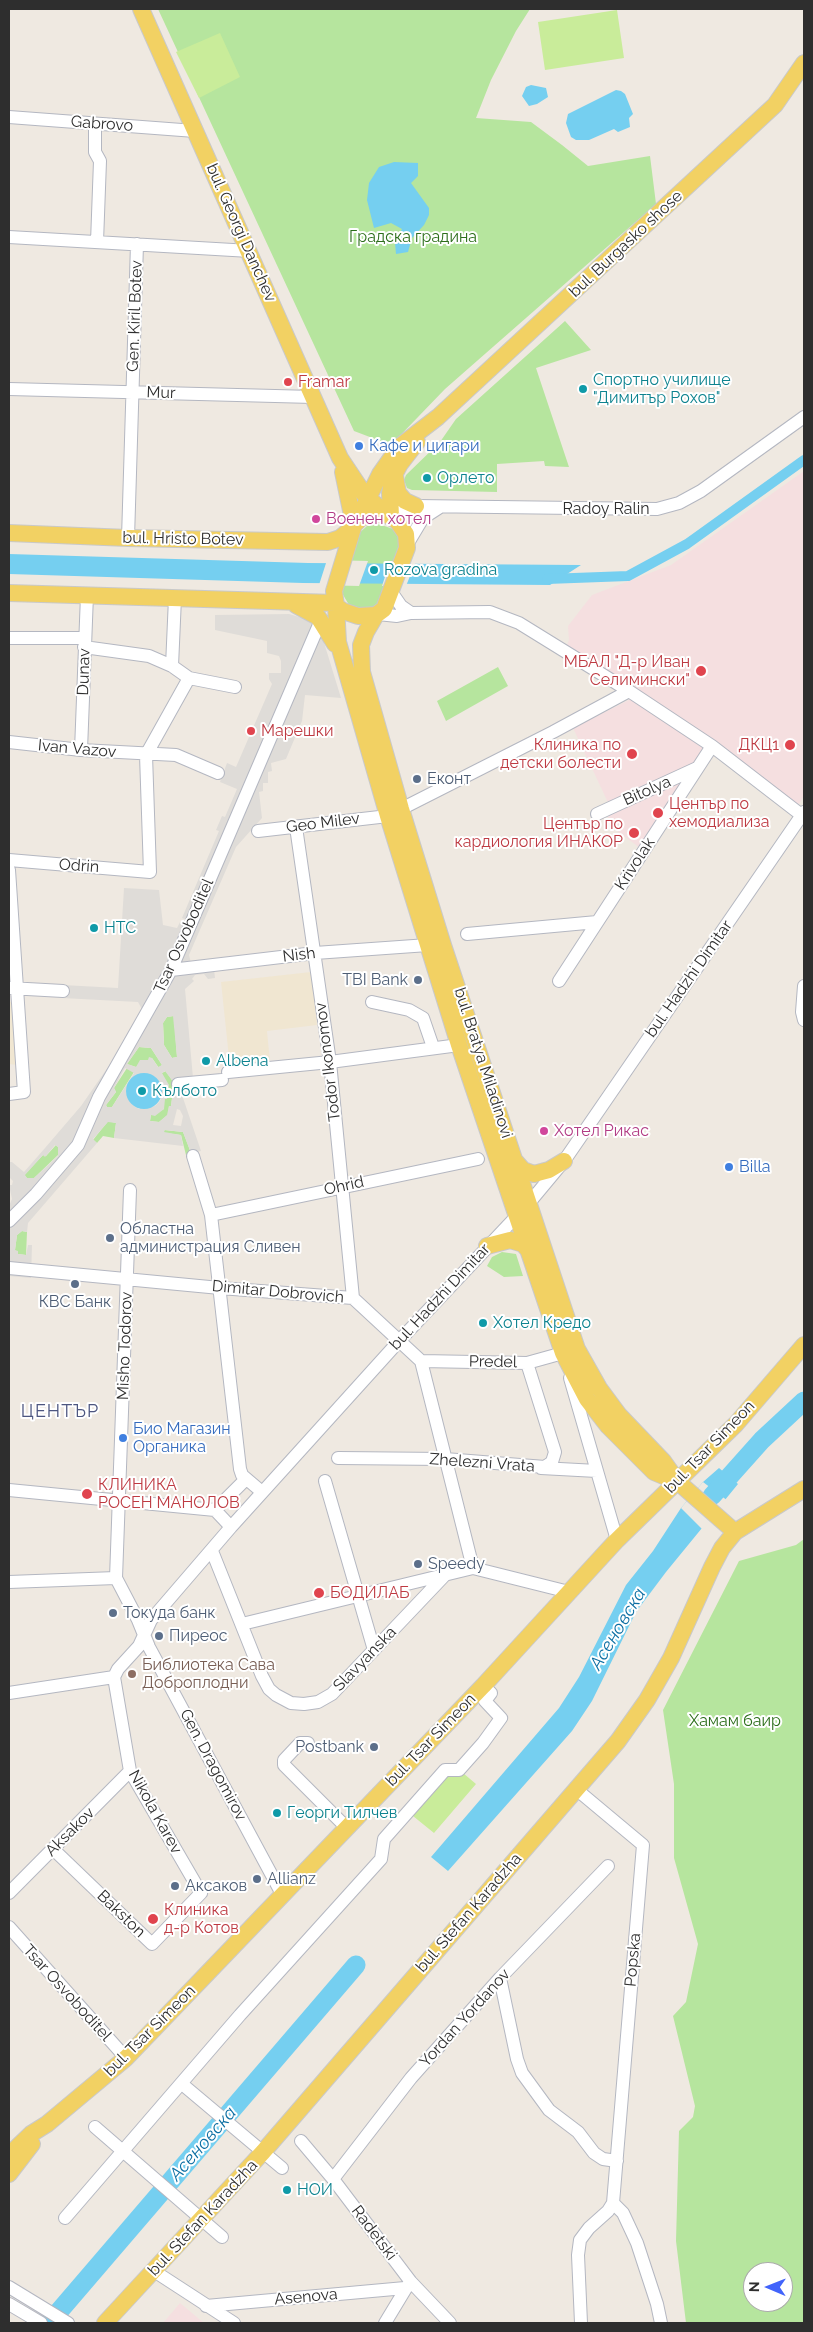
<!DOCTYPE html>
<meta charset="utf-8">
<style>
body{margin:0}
#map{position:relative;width:813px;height:2332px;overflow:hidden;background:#efe9e1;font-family:Raleway,sans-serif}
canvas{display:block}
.frame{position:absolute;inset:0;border:10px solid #2e2e2e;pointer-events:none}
.north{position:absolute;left:743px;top:2262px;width:50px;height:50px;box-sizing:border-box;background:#fff;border:1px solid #ababab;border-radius:50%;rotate:271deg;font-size:14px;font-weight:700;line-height:20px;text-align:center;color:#2e2e2e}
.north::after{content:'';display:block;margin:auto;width:18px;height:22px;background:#4264fb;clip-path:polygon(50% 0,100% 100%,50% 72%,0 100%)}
</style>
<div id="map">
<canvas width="813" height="2332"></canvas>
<div class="frame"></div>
<div class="north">N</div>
</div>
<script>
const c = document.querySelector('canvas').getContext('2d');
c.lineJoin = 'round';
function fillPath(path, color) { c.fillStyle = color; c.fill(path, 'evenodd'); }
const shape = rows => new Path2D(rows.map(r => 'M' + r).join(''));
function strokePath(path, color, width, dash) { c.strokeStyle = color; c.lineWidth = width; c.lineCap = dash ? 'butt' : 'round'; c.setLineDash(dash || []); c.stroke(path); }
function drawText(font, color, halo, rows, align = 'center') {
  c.font = font + ' Raleway,sans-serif'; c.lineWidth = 4; c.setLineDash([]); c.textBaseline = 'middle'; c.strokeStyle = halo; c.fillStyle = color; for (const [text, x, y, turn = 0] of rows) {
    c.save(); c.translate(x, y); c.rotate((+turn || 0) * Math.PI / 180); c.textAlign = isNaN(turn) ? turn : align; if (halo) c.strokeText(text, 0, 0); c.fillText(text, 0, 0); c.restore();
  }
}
fillPath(shape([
 [311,972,317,1025,267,1031,270,1062,230,1067,221,982],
 [9,1002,13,1002,18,1065,9,1064]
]), '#f0e6d1');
fillPath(shape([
 [804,471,804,796,795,810,712,746,644,851,605,822,612,811,573,728,629,700,629,691,565,651,569,640,568,626,592,595,671,565],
 [180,2303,204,2323,163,2323]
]), '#f5dfe0');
fillPath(shape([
 [158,9,530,9,516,31,491,80,476,118,531,122,562,145,588,166,650,156,656,204,445,389,391,445,354,431],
 [565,321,591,350,536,368,569,467,545,466,544,461,497,464,497,492,412,490,407,488,404,480,406,475,440,442,456,419],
 [376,523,393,529,399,538,400,545,378,604,372,608,362,609,349,605,342,593,358,534,367,526],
 [498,667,508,686,446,721,437,701],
 [174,1016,177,1057,172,1058,164,1045,163,1023,167,1017],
 [139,1047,151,1048,162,1065,159,1068,152,1058,136,1067,127,1064],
 [127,1068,134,1072,112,1107,107,1107,106,1105,116,1092,114,1088],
 [166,1071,174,1083,171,1106,169,1106,168,1115,159,1122,150,1121,151,1115,164,1109,162,1073],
 [108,1121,116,1123,114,1138,103,1136,97,1143,93,1140],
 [164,1130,183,1132,191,1153,186,1155,181,1135,164,1133],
 [56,1145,58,1147,58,1155,34,1178,27,1178,24,1175,43,1155,46,1156],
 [22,1231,27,1232,26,1255,18,1254,15,1250,17,1235],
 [502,1252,516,1254,523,1276,504,1277,487,1266,492,1257],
 [804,1539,804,2323,686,2323,676,2241,679,2131,693,2117,695,2106,673,2016,686,2002,698,1944,674,1858,674,1784,663,1710,739,1561,796,1545],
 [753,2272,783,2272,783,2302,753,2302]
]), '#b6e59e');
fillPath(shape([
 [617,10,624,58,545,70,538,22],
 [220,33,240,77,199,98,176,52],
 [463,1773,476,1784,434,1833,413,1816,449,1774]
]), '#c9ec9a');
fillPath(shape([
 [289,614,306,619,315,624,322,636,341,698,305,695,302,721,286,759,271,763,272,771,268,772,268,783,263,783,263,791,259,792,262,818,236,847,189,955,191,963,213,960,215,978,208,979,204,974,195,975,192,979,194,981,185,989,193,1078,182,1095,201,1151,191,1153,183,1132,165,1130,164,1132,181,1135,183,1146,114,1138,116,1123,108,1122,93,1139,97,1143,28,1223,27,1232,22,1231,17,1235,15,1250,18,1251,18,1254,26,1255,28,1245,32,1245,31,1278,9,1276,9,1206,12,1199,9,1185,12,1185,13,1181,9,1177,9,1162,12,1162,24,1172,45,1148,81,1106,133,1031,143,1011,138,1002,62,998,63,985,118,988,124,888,159,890,163,925,177,928,180,922,187,925,189,921,182,918,219,831,216,830,222,816,225,817,237,789,220,782,227,763,236,767,272,684,269,679,269,673,281,673,281,661,279,656,267,653,267,641,215,630,215,615],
 [173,1016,177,1057,172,1058,164,1045,163,1023,167,1017],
 [139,1047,151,1048,162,1065,158,1067,152,1058,149,1057,148,1060,140,1060,136,1067,127,1064],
 [125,1068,134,1073,112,1107,107,1107,106,1105,116,1092,114,1088],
 [165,1071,174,1083,171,1106,169,1106,167,1115,159,1122,150,1121,151,1115,155,1116,164,1109,165,1099,167,1099,169,1085,162,1073],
 [154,1076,162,1086,162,1097,159,1102,155,1106,139,1109,134,1106,127,1096,126,1090],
 [177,1109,180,1110,183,1116,181,1126,173,1125],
 [55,1145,58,1147,58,1156,34,1178,27,1178,25,1175,43,1155,45,1157]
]), '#dfdcd8');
fillPath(shape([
 [531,85,546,88,548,97,537,104,529,106,522,96,526,87],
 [616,90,621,91,625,94,633,114,629,118,630,127,618,132,614,129,589,140,576,140,571,137,566,123,568,114],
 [394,162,418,163,418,176,411,183,429,208,429,215,424,225,412,238,408,252,396,254,395,243,402,229,391,223,374,228,367,200,369,183,379,167],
 [9,554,308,563,581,565,550,585,303,583,9,574],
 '126 1091a18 18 0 1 1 36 0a18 18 0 1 1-36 0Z',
 [719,1468,738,1484,666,1572,636,1612,592,1701,572,1731,448,1871,431,1857,559,1708,579,1677,626,1585,653,1551,681,1508,703,1482]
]), '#75cff0');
fillPath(shape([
 [327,560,368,561,359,586,319,585],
 [390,561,416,561,406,586,382,586],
 [703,1482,728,1501,703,1530,681,1508]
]), '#efe9e1');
strokePath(shape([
 [547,579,628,576,687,544,804,460]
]), '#75cff0', 10);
strokePath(shape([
 [712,1496,762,1440,804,1401],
 [49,2323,356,1965]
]), '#75cff0', 19);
const minor = shape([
 [9,117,195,131],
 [95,124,95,152,100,161,97,242],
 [9,237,250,251],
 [9,389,313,397],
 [394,518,403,509,416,506,657,509,679,503,701,491,804,417],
 [128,538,137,244],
 [408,543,423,518,440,507],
 [392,593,401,606,411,613],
 [378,614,397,616,411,613,490,612,519,623,629,691,712,746,804,817],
 [9,638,85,638],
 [84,647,149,656,172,666,189,678,235,687],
 [172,666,175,598],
 [9,742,81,750,176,755,218,773],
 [81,750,87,595],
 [401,809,553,732,629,691],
 [597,814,697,768],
 [296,827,330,1062,353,1298],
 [258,831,388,816],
 [9,860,150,872,146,755,189,678],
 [9,870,24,1092,9,1094],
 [467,934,597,922],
 [171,970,315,953,428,945],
 [559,981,712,746],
 [804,986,802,1012,804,1020],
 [9,988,63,991],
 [372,1002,409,1010,423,1018,433,1047],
 [228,1072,330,1062,459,1045],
 [178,1084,222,1080],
 [193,1156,211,1215,240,1469,242,1475,262,1492],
 [211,1215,478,1159],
 [9,1221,36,1194,78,1145,99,1097,171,970,318,627],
 [9,1268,220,1288,353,1298,421,1361,473,1568],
 [421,1361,527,1363,563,1353,565,1359],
 [570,1378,617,1540],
 [338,1458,445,1459,545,1467,552,1462,555,1452,527,1363],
 [541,1468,597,1471],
 [325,1481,374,1650],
 [9,1490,215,1510],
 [231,1527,215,1510,246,1479],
 [212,1551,262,1676,269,1689,276,1695,291,1703,304,1704,318,1702,332,1694,445,1575],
 [116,1578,130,1190],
 [116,1578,138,1620,149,1647,283,1896],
 [9,1582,116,1578],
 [242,1624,473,1568,569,1592],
 [114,1677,118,1669,139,1646,151,1620,231,1527,400,1340,529,1203,564,1161,804,812],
 [9,1693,114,1677],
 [308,1743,300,1743,284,1760,284,1765,346,1827],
 [576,1789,643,1845,614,2191,613,2203,608,2211,589,2228,580,2240,578,2255,581,2323],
 [53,1849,152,1944,201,1893,130,1771,114,1677],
 [9,1893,130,1771],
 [9,1927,126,2058],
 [500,1978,517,2059,522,2073,549,2110,578,2132,594,2153,603,2159,617,2161],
 [182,2084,282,2168],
 [95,2127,222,2237],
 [301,2141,333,2179,411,2282,450,2323],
 [333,2179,411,2078,500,1978,608,1866],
 [613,2203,623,2213,637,2243,657,2304,661,2323],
 [65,2218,240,2015,381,1859,384,1839,445,1770,459,1770,483,1743,501,1718,485,1701,491,1693,483,1686],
 [154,2271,234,2323],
 [9,2287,68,2323],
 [9,2304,41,2323],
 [206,2306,405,2288],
 [385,2323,408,2285]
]);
const major = shape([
 [141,9,340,458,364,494,387,515],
 [343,472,354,525],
 [395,476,398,493,405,501,416,506],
 [374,514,387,515,397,521,406,534,407,548,384,609,376,615,358,616,343,611,336,606,334,591,354,525,361,518,374,514],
 [391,516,390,493,393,477,400,464,417,442],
 [357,521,380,474,399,447,438,417,775,105,804,63],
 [9,533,128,538,328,542,340,538,353,527],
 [9,593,335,603],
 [296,605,318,617,335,644],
 [336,606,338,642,388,816,459,1045,563,1353,587,1399,608,1426,654,1472,678,1482],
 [376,615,366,632,361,645,362,672,401,809,443,945,577,1349,599,1388,619,1415,663,1461,678,1482,735,1532],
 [516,1162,523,1170,534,1174,549,1170,564,1161],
 [487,1246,510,1240,523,1244,529,1251],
 [9,2155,31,2134,47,2124,126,2058,483,1686,617,1540,736,1424,804,1345],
 [9,2174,32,2144],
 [105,2323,263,2152,618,1741,647,1700,671,1658,712,1567,722,1548,735,1532,804,1489]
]);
strokePath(minor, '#b4b7c1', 14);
strokePath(major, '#c9c9c9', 18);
strokePath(minor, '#fff', 12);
strokePath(major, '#f2d163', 16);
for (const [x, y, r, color] of [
 [288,382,5,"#e0444e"],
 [583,389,5,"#0f9aa8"],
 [359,446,5,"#3f7fe0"],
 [427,478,5,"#0f9aa8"],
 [316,519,5,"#d1479c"],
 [374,570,5,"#0f9aa8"],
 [701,671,6,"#e0444e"],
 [251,731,5,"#e0444e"],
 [790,745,6,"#e0444e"],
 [632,754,6,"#e0444e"],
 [417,779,5,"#5c6f8a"],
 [658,813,6,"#e0444e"],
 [634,833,6,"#e0444e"],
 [94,928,5,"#0f9aa8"],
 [418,980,5,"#5c6f8a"],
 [206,1061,5,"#0f9aa8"],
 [142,1091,5,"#0f9aa8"],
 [544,1131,5,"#d1479c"],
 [729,1167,5,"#3f7fe0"],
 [110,1238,5,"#5c6f8a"],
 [75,1284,5,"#5c6f8a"],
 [483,1323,5,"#0f9aa8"],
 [123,1438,5,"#3f7fe0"],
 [87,1494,6,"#e0444e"],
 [418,1564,5,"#5c6f8a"],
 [319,1593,6,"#e0444e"],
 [113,1613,5,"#5c6f8a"],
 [159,1636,5,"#5c6f8a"],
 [132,1674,5,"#8d6e63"],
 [374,1747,5,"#5c6f8a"],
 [277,1813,5,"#0f9aa8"],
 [257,1879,5,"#5c6f8a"],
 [175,1886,5,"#5c6f8a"],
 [153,1919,6,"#e0444e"],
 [287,2190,5,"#0f9aa8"]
]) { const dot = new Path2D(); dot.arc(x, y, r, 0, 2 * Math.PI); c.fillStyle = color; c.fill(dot); strokePath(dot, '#fff', 2); }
drawText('16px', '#2e2e2e', '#fff', [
 ["Gabrovo",102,124,4],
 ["bul. Georgi Danchev",241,233,66],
 ["bul. Burgasko shose",626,244,-43],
 ["Gen. Kiril Botev",135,316,-88],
 ["Mur",161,393,2],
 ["Radoy Ralin",606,509],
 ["bul. Hristo Botev",183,539,1],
 ["Dunav",84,672,-88],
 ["Ivan Vazov",77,749,5],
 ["Bitolya",647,791,-24],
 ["Geo Milev",323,823,-7],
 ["Krivolak",635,864,-57],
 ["Odrin",79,866,4],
 ["Tsar Osvoboditel",184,936,-66],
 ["Nish",299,955,-7],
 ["bul. Hadzhi Dimitar",689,979,-55],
 ["Todor Ikonomov",328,1062,-97],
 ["bul. Bratya Miladinovi",483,1063,72],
 ["Ohrid",344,1186,-12],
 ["Dimitar Dobrovich",278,1292,5],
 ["bul. Hadzhi Dimitar",440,1297,-47],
 ["Misho Todorov",125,1346,-88],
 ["Predel",493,1362,1],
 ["bul. Tsar Simeon",710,1447,-46],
 ["Zhelezni Vrata",482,1463,4],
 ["Slavyanska",365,1659,-46],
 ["bul. Tsar Simeon",431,1740,-46],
 ["Gen. Dragomirov",213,1765,62],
 ["Nikola Karev",155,1812,61],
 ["Aksakov",70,1832,-45],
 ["bul. Stefan Karadzha",469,1913,-49],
 ["Bakston",121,1914,44],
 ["Popska",633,1960,-85],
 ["Tsar Osvoboditel",67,1993,48],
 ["Yordan Yordanov",465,2018,-48],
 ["bul. Tsar Simeon",150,2031,-45],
 ["bul. Stefan Karadzha",203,2218,-47],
 ["Radetski",374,2233,53],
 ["Asenova",306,2297,-5]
]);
drawText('16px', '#2c6e1b', '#fff', [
 ["Градска градина",413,237],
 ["Хамам баир",735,1721]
]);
drawText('16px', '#0d838f', '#fff', [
 ["Спортно училище",593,380],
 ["\"Димитър Рохов\"",593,398],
 ["Орлето",437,478],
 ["Rozova gradina",384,570],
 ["НТС",104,928],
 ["Albena",216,1061],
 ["Кълбото",152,1091],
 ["Хотел Кредо",493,1323],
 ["Георги Тилчев",287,1813],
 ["НОИ",297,2190]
], 'left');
drawText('16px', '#be3a42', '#fff', [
 ["Framar",298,382],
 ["МБАЛ \"Д-р Иван",690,662,"right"],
 ["Селимински\"",690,680,"right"],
 ["Марешки",261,731],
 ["Клиника по",621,745,"right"],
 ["детски болести",621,763,"right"],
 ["ДКЦ1",779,745,"right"],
 ["Център по",669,804],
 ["хемодиализа",669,822],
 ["Център по",623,824,"right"],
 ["кардиология ИНАКОР",623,842,"right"],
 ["КЛИНИКА",98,1485],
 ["РОСЕН МАНОЛОВ",98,1503],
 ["БОДИЛАБ",330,1593],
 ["Клиника",164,1910],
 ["д-р Котов",164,1928]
], 'left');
drawText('16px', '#366cbe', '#fff', [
 ["Кафе и цигари",369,446],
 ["Billa",739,1167],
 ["Био Магазин",133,1429],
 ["Органика",133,1447]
], 'left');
drawText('16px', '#b23c85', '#fff', [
 ["Военен хотел",326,519],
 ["Хотел Рикас",554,1131]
], 'left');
drawText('16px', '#4e5e75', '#fff', [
 ["Еконт",427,779],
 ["TBI Bank",408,980,"right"],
 ["Областна",120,1229],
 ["администрация Сливен",120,1247],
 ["КВС Банк",75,1302,"center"],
 ["Speedy",428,1564],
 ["Токуда банк",123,1613],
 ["Пиреос",169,1636],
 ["Postbank",364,1747,"right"],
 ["Allianz",267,1879],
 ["Аксаков",185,1886]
], 'left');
drawText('16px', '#785e54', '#fff', [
 ["Библиотека Сава",142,1665],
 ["Доброплодни",142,1683]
], 'left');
c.letterSpacing = '1px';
drawText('18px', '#4d5680', '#fff', [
 ["ЦЕНТЪР",60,1412]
]);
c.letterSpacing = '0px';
drawText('italic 18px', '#0d6fa3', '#fff', [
 ["Асеновска",618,1629,-59],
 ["Асеновска",203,2144,-49]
]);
</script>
